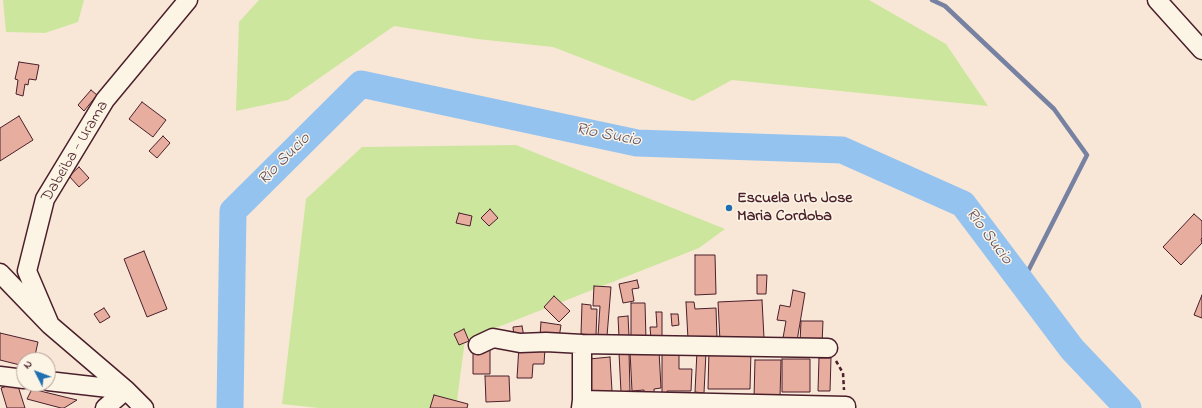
<!DOCTYPE html>
<meta charset="utf-8">
<style>
body{margin:0}
#map{position:relative;width:1202px;height:408px;overflow:hidden;background:#f8e7d7;font-family:"Indie Flower",sans-serif}
canvas{display:block}
.north{position:absolute;left:16px;top:352px;width:40px;height:40px;box-sizing:border-box;background:#fcf5e5;border:1px solid #b59f9b;border-radius:50%;rotate:312deg;font-size:11px;font-weight:700;line-height:16px;text-align:center;color:#4a1f2b}
.north::after{content:'';display:block;margin:auto;width:14px;height:18px;background:#1f6fb2;clip-path:polygon(50% 0,100% 100%,50% 72%,0 100%)}
</style>
<div id="map">
<canvas width="1202" height="408"></canvas>
<div class="north">N</div>
</div>
<script>
const c = document.querySelector('canvas').getContext('2d');
c.lineJoin = 'round';
function fillPath(path, color) { c.fillStyle = color; c.fill(path, 'evenodd'); }
const shape = rows => new Path2D(rows.map(r => 'M' + r).join(''));
function strokePath(path, color, width, dash) { c.strokeStyle = color; c.lineWidth = width; c.lineCap = dash ? 'butt' : 'round'; c.setLineDash(dash || []); c.stroke(path); }
function drawText(font, color, halo, rows, align = 'center') {
  c.font = font + ' "Indie Flower",sans-serif'; c.lineWidth = 3; c.setLineDash([]); c.textBaseline = 'middle'; c.strokeStyle = halo; c.fillStyle = color; for (const [text, x, y, turn = 0] of rows) {
    c.save(); c.translate(x, y); c.rotate((+turn || 0) * Math.PI / 180); c.textAlign = isNaN(turn) ? turn : align; if (halo) c.strokeText(text, 0, 0); c.fillText(text, 0, 0); c.restore();
  }
}
fillPath(shape([
 [3,0,84,0,78,22,45,33,6,32],
 [259,0,869,0,946,44,988,106,732,80,693,101,553,47,477,39,394,26,288,100,236,111,239,22],
 [516,145,725,229,699,248,465,340,456,408,318,408,282,404,306,199,362,147]
]), '#cce79d');
strokePath(shape([
 [932,0,945,6,1054,109,1087,155,1022,283]
]), '#7781a1', 4.5);
strokePath(shape([
 [230,408,233,211,361,84,637,143,842,150,963,204,1072,349,1128,408]
]), '#95c3ef', 27);
const building = shape([
 [19,62,39,65,36,80,29,79,28,85,25,84,23,96,16,94,18,80,15,79,19,62],
 [91,90,97,95,84,111,78,105,91,90],
 [142,102,166,120,153,137,129,119,142,102],
 [19,116,33,140,0,161,0,128,19,116],
 [163,136,170,143,157,158,149,151,163,136],
 [79,167,89,178,79,187,69,176,79,167],
 [490,209,498,218,489,226,481,218,490,209],
 [459,213,472,216,470,226,456,223,459,213],
 [1194,214,1202,221,1202,238,1201,239,1202,243,1181,265,1163,247,1194,214],
 [144,251,167,309,147,317,124,259,144,251],
 [695,255,715,255,716,294,695,295,695,255],
 [757,275,767,275,766,294,757,294,757,275],
 [637,280,639,288,632,289,634,301,623,303,619,284,637,280],
 [594,286,611,287,607,336,598,336,600,306,593,306,594,286],
 [793,290,805,293,797,341,783,338,786,321,777,320,780,305,790,307,793,290],
 [1202,295,1202,318,1194,315,1202,295],
 [554,296,570,311,559,322,544,307,554,296],
 [762,300,764,338,720,341,718,302,762,300],
 [686,302,694,302,695,309,716,308,717,338,688,339,686,302],
 [631,303,645,303,646,340,631,341,631,303],
 [582,304,591,305,591,309,597,309,596,335,581,334,582,304],
 [104,308,110,317,100,323,94,314,104,308],
 [656,312,662,312,662,338,651,339,650,327,657,327,656,312],
 [671,314,678,314,679,325,672,326,671,314],
 [628,316,629,336,619,337,618,317,628,316],
 [801,321,823,321,822,344,800,343,801,321],
 [541,322,561,325,559,338,540,336,541,322],
 [522,326,524,337,514,338,513,327,522,326],
 [464,329,469,341,459,345,454,334,464,329],
 [0,333,38,342,34,360,24,360,24,366,0,360,0,333],
 [519,346,545,348,544,364,533,364,532,378,517,378,519,346],
 [473,348,490,349,490,374,473,374,473,348],
 [662,348,679,354,679,369,692,369,691,391,667,391,667,397,662,397,662,348],
 [709,350,751,351,750,389,708,389,709,350],
 [659,351,661,388,654,389,654,394,644,395,644,390,632,391,630,352,659,351],
 [697,351,706,352,704,393,695,392,697,351],
 [629,352,630,391,621,392,619,353,629,352],
 [610,357,612,391,591,392,589,359,610,357],
 [819,358,831,358,830,391,818,391,819,358],
 [782,359,810,359,810,392,782,392,782,359],
 [755,360,781,360,780,398,754,398,755,360],
 [485,376,509,376,510,401,486,402,485,376],
 [17,383,25,408,7,408,1,388,17,383],
 [32,389,77,400,64,408,61,408,27,399,32,389],
 [434,395,468,404,467,408,430,408,434,395]
]);
fillPath(building, '#e7ae9f');
strokePath(building, '#4a1f2b', 1);
const minor = shape([
 [1157,0,1202,50],
 [0,273,50,325,126,390,144,408],
 [50,325,27,271,45,199,105,100,188,0],
 [478,345,493,338,520,343,546,342,582,344,828,348],
 [0,376,24,379],
 [48,381,126,390,105,408],
 [582,400,582,344],
 [581,408,582,400,846,406,846,408]
]);
strokePath(minor, '#4a1f2b', 21);
strokePath(shape([
 [836,361,843,373,844,390]
]), '#4a1f2b', 2.5, [4, 3]);
strokePath(minor, '#fcf5e5', 18);
for (const [x, y, r, color] of [
 [729,208,4,"#1f6fb2"]
]) { const dot = new Path2D(); dot.arc(x, y, r, 0, 2 * Math.PI); c.fillStyle = color; c.fill(dot); strokePath(dot, '#fcf5e5', 1.5); }
drawText('16px', '#4a1f2b', '#fcf5e5', [
 ["Dabeiba - Urama",76,152,-59]
]);
drawText('bold 16px', '#4a1f2b', '#fcf5e5', [
 ["Escuela Urb Jose",737,199],
 ["Maria Cordoba",737,217]
], 'left');
drawText('italic 17px', '#605066', '#fcf5e5', [
 ["Río Sucio",608,136,11],
 ["Río Sucio",285,160,-45],
 ["Río Sucio",988,237,53]
]);
</script>
